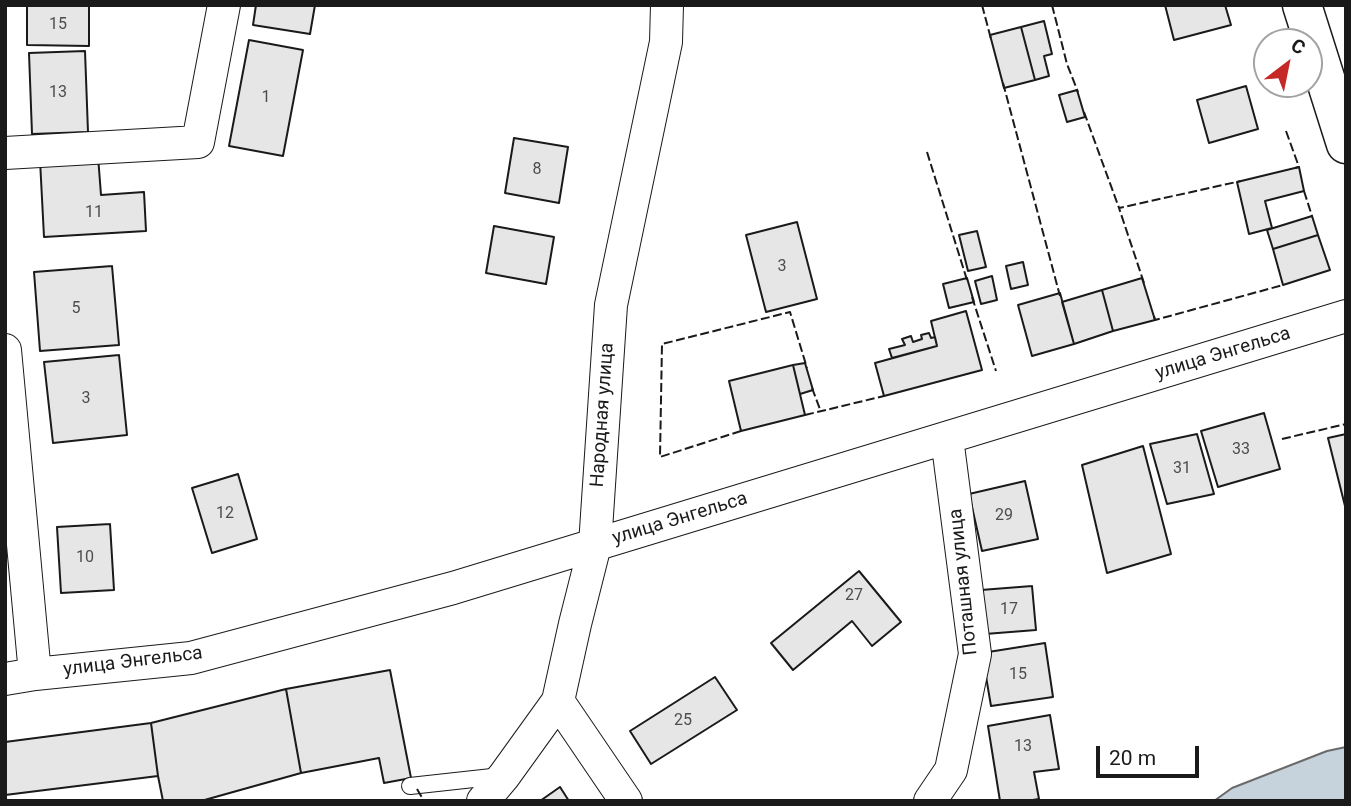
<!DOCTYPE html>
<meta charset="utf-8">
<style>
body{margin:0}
#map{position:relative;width:1351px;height:806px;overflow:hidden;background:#fff;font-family:Roboto,sans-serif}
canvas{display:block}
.frame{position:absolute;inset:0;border:7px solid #1a1a1a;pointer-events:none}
.north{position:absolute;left:1253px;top:28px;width:70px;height:70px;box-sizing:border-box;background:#fff;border:2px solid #a3a3a3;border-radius:50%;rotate:32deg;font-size:19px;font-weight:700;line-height:28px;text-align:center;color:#1a1a1a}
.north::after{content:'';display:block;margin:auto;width:24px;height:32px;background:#c62828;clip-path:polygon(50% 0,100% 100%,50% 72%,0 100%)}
.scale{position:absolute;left:1096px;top:746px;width:103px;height:32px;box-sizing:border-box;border:4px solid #1a1a1a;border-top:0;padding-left:9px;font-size:21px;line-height:24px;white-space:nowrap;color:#1a1a1a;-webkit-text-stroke:5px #fff;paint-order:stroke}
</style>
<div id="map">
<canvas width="1351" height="806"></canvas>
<div class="frame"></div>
<div class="north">С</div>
<div class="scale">20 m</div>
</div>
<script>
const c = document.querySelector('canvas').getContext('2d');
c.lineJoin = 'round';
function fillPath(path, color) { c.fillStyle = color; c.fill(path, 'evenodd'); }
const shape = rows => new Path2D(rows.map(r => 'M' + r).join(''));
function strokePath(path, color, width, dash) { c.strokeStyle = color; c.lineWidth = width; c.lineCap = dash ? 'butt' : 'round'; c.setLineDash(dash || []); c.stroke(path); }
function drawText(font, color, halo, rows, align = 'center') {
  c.font = font + ' Roboto,sans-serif'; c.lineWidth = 5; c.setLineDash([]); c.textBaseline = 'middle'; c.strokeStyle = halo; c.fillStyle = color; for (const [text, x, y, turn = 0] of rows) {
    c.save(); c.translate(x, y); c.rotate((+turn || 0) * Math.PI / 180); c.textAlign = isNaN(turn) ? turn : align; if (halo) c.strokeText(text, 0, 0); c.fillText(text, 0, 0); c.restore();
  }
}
const water = shape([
 [1346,747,1346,801,1214,801,1232,788,1327,751,1346,747]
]);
fillPath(water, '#c6d2dc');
strokePath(water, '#6a6a6a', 2);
const building = shape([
 [27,5,89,5,89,46,27,45,27,5],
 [256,5,315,5,310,34,253,25,256,5],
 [1165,5,1225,5,1231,25,1174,40,1165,5],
 [1044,21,1052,54,1044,56,1049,76,1035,80,1021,27,1044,21],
 [1021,27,1035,80,1004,88,990,35,1021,27],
 [249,40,303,50,283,156,229,146,249,40],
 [85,51,88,132,32,134,29,53,85,51],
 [1246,86,1258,129,1209,143,1197,100,1246,86],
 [1077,90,1085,117,1067,122,1059,95,1077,90],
 [514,138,568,147,559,203,505,193,514,138],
 [98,156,101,195,144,192,146,231,44,237,40,160,98,156],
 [1299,167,1304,191,1265,201,1272,228,1249,234,1237,182,1299,167],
 [1312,216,1318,235,1273,249,1267,230,1312,216],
 [797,222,817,299,766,312,746,235,797,222],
 [494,226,554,237,546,284,486,273,494,226],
 [977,231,986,267,968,271,959,235,977,231],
 [1318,235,1330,270,1283,285,1273,249,1318,235],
 [1023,262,1028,285,1011,289,1006,266,1023,262],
 [112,266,119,345,40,351,34,272,112,266],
 [992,276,997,300,981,304,975,281,992,276],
 [967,278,974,302,949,308,943,284,967,278],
 [1142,278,1155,320,1113,331,1102,290,1142,278],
 [1102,290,1113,331,1074,344,1062,302,1102,290],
 [1060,293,1074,344,1032,356,1018,305,1060,293],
 [966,311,982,370,884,396,875,363,937,346,931,321,966,311],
 [929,333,931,338,935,337,937,346,892,358,889,349,905,345,902,339,911,336,913,342,922,339,921,335,929,333],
 [119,355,127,435,53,443,44,362,119,355],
 [805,363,813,390,800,394,793,365,805,363],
 [793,365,805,415,741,431,729,381,793,365],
 [1264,413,1280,469,1218,487,1201,431,1264,413],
 [1197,434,1214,494,1167,504,1150,444,1197,434],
 [1346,434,1346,510,1328,438,1346,434],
 [1143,446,1171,554,1107,573,1082,465,1143,446],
 [238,474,257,539,212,553,192,488,238,474],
 [1025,481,1038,539,982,551,969,494,1025,481],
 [110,524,114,590,61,593,57,527,110,524],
 [859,571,901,622,872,646,852,621,793,670,771,643,859,571],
 [1032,586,1036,630,985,634,981,590,1032,586],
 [1045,643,1053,697,991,706,982,653,1045,643],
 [390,670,411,778,384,783,379,758,301,773,286,689,390,670],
 [715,677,737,710,651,764,630,731,715,677],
 [286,689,301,773,201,801,163,801,158,776,151,723,286,689],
 [1050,715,1059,769,1034,772,1039,799,1026,801,1000,801,988,726,1050,715],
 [151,723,158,776,5,795,5,742,151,723],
 [560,787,569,801,540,801,560,787]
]);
fillPath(building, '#e6e6e6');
strokePath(building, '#1a1a1a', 2);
const service = shape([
 [410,786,501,776]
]);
const minor = shape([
 [5,153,198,142,224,5],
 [5,350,35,674],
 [5,679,35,674,191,658,453,588,1346,316],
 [558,701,626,801],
 [483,801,504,776,558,701,575,624,595,545,611,305,666,42,667,5],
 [930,801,951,770,975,654,947,438]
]);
const tertiary = shape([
 [1302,5,1346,144]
]);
strokePath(service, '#1a1a1a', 18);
strokePath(minor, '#1a1a1a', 34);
strokePath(tertiary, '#1a1a1a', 41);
strokePath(service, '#fff', 16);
strokePath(minor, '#fff', 32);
strokePath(tertiary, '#fff', 38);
strokePath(shape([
 [982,5,991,39],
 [1052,5,1067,64,1078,92],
 [1003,83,1060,296],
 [1084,112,1119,208],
 [1286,131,1299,167,1295,168],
 [927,152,967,280],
 [1304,191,1312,216],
 [1144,283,1119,208,1241,181],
 [972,297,996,371],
 [1154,316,1155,320,1283,285],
 [812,388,821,412],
 [805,415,884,396],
 [741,431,660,457,662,344,790,312,807,368],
 [1282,439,1346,424],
 [417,789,424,801]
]), '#1a1a1a', 2, [9, 3.5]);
drawText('16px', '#4d4d4d', null, [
 ["15",58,25],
 ["13",58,93],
 ["1",266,98],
 ["8",537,170],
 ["11",94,213],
 ["3",782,267],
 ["5",76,309],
 ["3",86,399],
 ["33",1241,450],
 ["31",1182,469],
 ["12",225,514],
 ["29",1004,516],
 ["10",85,558],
 ["27",854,596],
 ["17",1009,610],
 ["15",1018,675],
 ["25",683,721],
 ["13",1023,747]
]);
drawText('19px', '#1a1a1a', '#fff', [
 ["улица Энгельса",1223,354,-17],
 ["Народная улица",603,415,-86],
 ["улица Энгельса",680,519,-17],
 ["Поташная улица",964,582,-96],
 ["улица Энгельса",133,662,-7]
]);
</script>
